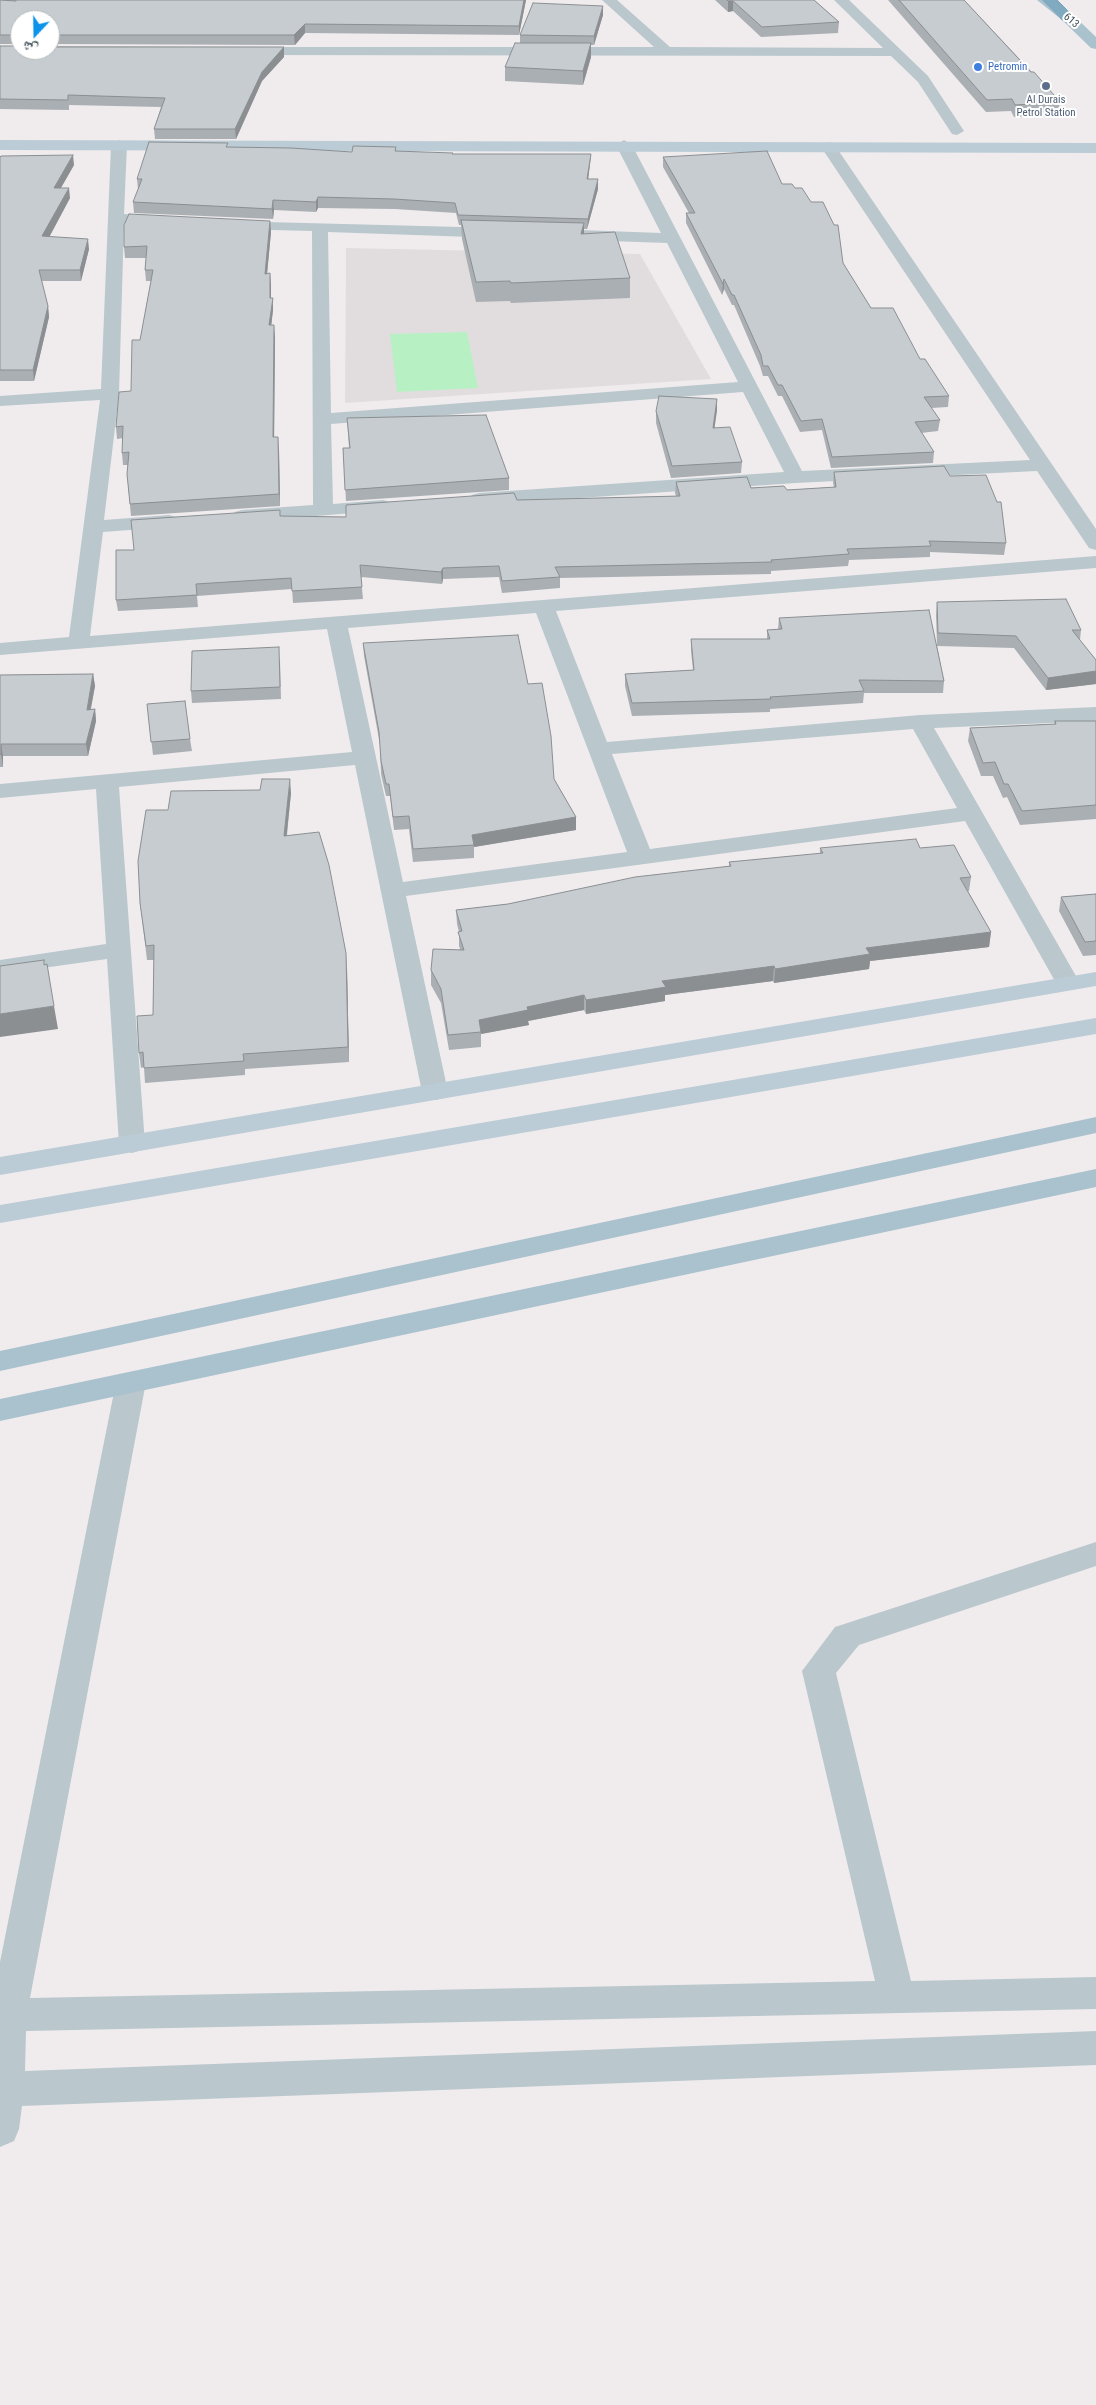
<!DOCTYPE html>
<meta charset="utf-8">
<style>
body{margin:0}
#map{position:relative;width:1096px;height:2405px;overflow:hidden;background:#f0eced;font-family:"Roboto Condensed","Noto Naskh Arabic",sans-serif}
canvas{display:block}
.north{position:absolute;left:10px;top:10px;width:50px;height:50px;box-sizing:border-box;background:#fff;border:1px solid #b4bbbd;border-radius:50%;rotate:201deg;font-size:14px;font-weight:700;line-height:20px;text-align:center;color:#44545b}
.north::after{content:'';display:block;margin:auto;width:18px;height:22px;background:#0c93ea;clip-path:polygon(50% 0,100% 100%,50% 72%,0 100%)}
</style>
<div id="map">
<canvas width="1096" height="2405"></canvas>
<div class="north">ش</div>
</div>
<script>
const c = document.querySelector('canvas').getContext('2d');
c.lineJoin = 'round';
function fillPath(path, color) { c.fillStyle = color; c.fill(path, 'evenodd'); }
const shape = rows => new Path2D(rows.map(r => 'M' + r).join(''));
function strokePath(path, color, width, dash) { c.strokeStyle = color; c.lineWidth = width; c.lineCap = dash ? 'butt' : 'round'; c.setLineDash(dash || []); c.stroke(path); }
function drawText(font, color, halo, rows, align = 'center') {
  c.font = font + ' "Roboto Condensed",sans-serif'; c.lineWidth = 4; c.setLineDash([]); c.textBaseline = 'middle'; c.strokeStyle = halo; c.fillStyle = color; for (const [text, x, y, turn = 0] of rows) {
    c.save(); c.translate(x, y); c.rotate((+turn || 0) * Math.PI / 180); c.textAlign = isNaN(turn) ? turn : align; if (halo) c.strokeText(text, 0, 0); c.fillText(text, 0, 0); c.restore();
  }
}
fillPath(shape([
 [346,248,640,254,711,379,345,403]
]), '#e1dddf');
fillPath(shape([
 [467,332,478,388,397,392,390,334]
]), '#b7f1c3');
const highway = shape([
 [1042,0,1057,0,1074,17,1072,20,1062,20,1042,0]
]);
strokePath(highway, '#6c95ab', 1);
fillPath(shape([
 [602,0,617,0,670,47,883,48,834,0,849,0,928,76,964,131,957,135,952,134,918,82,891,56,248,55,241,51,248,47,654,47,602,0],
 [119,140,127,145,124,214,165,216,171,218,173,221,171,224,165,226,124,223,119,394,104,520,169,515,176,517,179,521,176,525,169,527,103,532,90,636,1096,556,1096,568,556,611,607,742,920,715,1096,707,1096,721,934,728,1080,983,1077,988,1068,990,1059,988,1056,983,965,821,406,896,448,1092,444,1098,435,1100,426,1098,422,1092,355,765,119,787,145,1144,141,1150,132,1153,123,1150,119,1144,107,959,0,974,0,960,106,944,96,789,0,798,0,784,352,752,327,629,0,655,0,643,69,637,100,400,0,406,0,396,101,389,111,145,119,140],
 [536,613,627,852,403,882,348,628,536,613],
 [913,729,957,808,650,849,612,754,913,729],
 [624,140,632,145,802,471,1030,460,821,147,829,142,834,144,1096,529,1096,550,1089,548,1037,471,796,483,479,505,472,503,469,499,472,495,479,493,784,472,743,392,331,424,333,504,383,500,390,502,393,506,390,510,242,522,235,520,232,516,235,512,242,510,313,505,312,231,233,229,227,227,225,224,227,221,500,228,506,230,508,233,506,236,500,238,328,232,331,413,738,382,667,243,580,240,574,238,572,235,574,232,580,230,661,233,616,145,624,140],
 [131,1372,141,1375,146,1382,30,1998,875,1981,802,1671,835,1627,1096,1542,1096,1566,859,1645,836,1673,911,1981,1096,1977,1096,2009,26,2031,25,2071,1096,2031,1096,2065,22,2106,19,2129,14,2141,0,2147,0,1962,116,1382,121,1375,131,1372]
]), '#bac8cd');
fillPath(shape([
 [0,140,1096,143,1096,153,0,150,0,140],
 [1096,972,1096,986,0,1175,0,1157,1096,972],
 [1096,1018,1096,1034,0,1223,0,1205,1096,1018]
]), '#bbccd6');
fillPath(shape([
 [1037,0,1053,0,1072,14,1096,37,1096,49,1091,48,1062,20,1037,0],
 [1096,1117,1096,1133,0,1371,0,1351,1096,1117],
 [1096,1169,1096,1187,0,1421,0,1399,1096,1169]
]), '#aac2ce');
fillPath(highway, '#80aac0');
fillPath(shape([
 [0,0,526,0,519,35,305,33,295,45,50,44,50,20,20,20,20,44,0,44],
 [715,0,814,0,839,22,838,33,761,37,733,11,728,12],
 [888,0,964,0,1060,102,1058,114,1014,117,1011,111,986,112],
 [603,6,603,15,594,45,591,45,591,57,583,85,505,81,505,67,520,43,520,35],
 [0,46,284,47,284,57,262,81,236,139,155,139,154,129,161,107,69,105,69,110,0,109],
 [229,147,352,152,396,147,396,151,453,154,591,154,590,164,588,179,598,189,587,229,584,229,584,234,630,278,630,298,511,303,510,301,476,302,462,239,461,225,459,225,456,213,395,209,318,208,316,212,274,210,273,219,134,213,133,202,139,189,138,189,137,179],
 [0,157,74,165,61,188,70,198,49,237,89,249,81,281,41,281,48,306,49,317,34,381,0,381],
 [663,157,782,184,843,263,871,308,920,359,949,396,948,407,931,408,940,420,938,431,921,433,934,452,933,463,831,468,822,430,800,432,782,396,778,396,768,376,763,376,760,366,734,305,732,305,724,289,722,295,686,223,686,213,689,213,663,167],
 [270,221,271,232,267,274,270,273,271,298,273,310,271,325,275,337,274,437,279,449,280,506,131,516,127,474,128,465,123,465,122,453,123,438,117,439,116,427,131,391,151,281,146,281,145,270,146,258,125,258,124,247],
 [717,399,717,410,714,428,742,462,741,473,671,478,656,423,656,411],
 [347,418,509,478,509,490,346,501,343,448,349,448],
 [834,472,950,476,1006,543,1004,555,930,552,930,557,849,560,848,566,771,571,771,574,560,578,560,588,502,593,499,577,443,579,442,584,361,577,363,599,293,603,292,589,197,596,198,607,118,611,116,600,134,550,280,516,346,517,517,500,676,496,675,493,676,482,787,490,834,487,833,483],
 [937,602,1081,630,1080,640,1096,660,1096,684,1046,690,1014,648,937,646,944,681,943,693,864,693,863,703,770,709,770,712,632,716,625,686,625,674,693,670,691,651,691,639,767,639,767,630,778,629,779,618,937,645,936,615],
 [363,643,528,684,554,779,576,817,576,830,474,847,474,858,413,862,409,829,394,830,390,796,386,796,381,774,380,745,364,656],
 [280,660,281,699,192,703,191,691],
 [93,674,95,686,91,709,95,709,96,721,88,756,3,756,3,767,0,767,0,675],
 [147,704,190,739,192,751,153,755],
 [1055,721,1096,721,1096,819,1020,825,1007,797,1003,798,993,776,981,776,968,741,970,728,1054,724],
 [291,793,287,835,347,968,349,1062,245,1069,245,1075,145,1083,144,1067,141,1068,139,1053,153,1015,154,960,147,960,140,903,168,810],
 [820,848,920,848,971,877,969,891,968,891,991,932,989,947,870,961,869,969,774,983,773,981,665,995,665,1001,586,1014,584,1010,528,1021,529,1025,481,1034,481,1047,449,1050,441,1003,431,985,431,970,460,949,459,946,459,932,457,924,456,910,508,904,729,866,729,862,820,854],
 [1096,894,1096,955,1083,956,1059,911,1061,897]
]), '#aaafb3');
fillPath(shape([
 [524,0,526,0,519,35,519,26],
 [728,1,733,1,733,11,728,12],
 [603,6,603,15,594,45,594,36],
 [305,24,305,33,295,45,294,35],
 [591,43,591,57,583,85,583,71],
 [284,47,284,57,262,81,236,139,235,129,262,72],
 [591,154,590,164,587,189,587,179],
 [73,155,74,165,55,198,54,188],
 [598,179,598,189,587,229,588,219],
 [69,188,70,198,44,247,42,236],
 [318,197,318,208,316,212,316,202],
 [273,200,274,210,273,219,272,209],
 [270,221,271,232,266,285,265,274],
 [584,223,584,242,581,234],
 [88,239,89,249,81,281,80,270],
 [270,273,271,285,271,310,270,298],
 [724,279,724,289,722,295,723,284],
 [273,298,273,310,270,337,269,325],
 [48,306,49,317,34,381,33,370],
 [274,325,275,337,274,449,273,437],
 [717,399,717,410,713,439,713,428],
 [278,437,279,449,280,506,279,494],
 [443,568,443,579,442,584,441,572],
 [1096,671,1096,684,1046,690,1048,678],
 [93,674,95,686,88,722,87,710],
 [95,709,96,721,88,756,86,744],
 [1,744,3,756,3,767,1,754],
 [290,779,291,793,285,850,284,836],
 [576,817,576,830,474,847,472,835],
 [991,932,989,947,870,961,869,969,774,983,775,969,866,948],
 [346,953,347,968,349,1062,348,1047],
 [774,966,773,981,665,995,665,1001,586,1014,586,1000,662,981],
 [584,995,584,1010,528,1021,529,1025,481,1034,479,1020,527,1007],
 [54,1006,58,1029,0,1037,0,1014]
]), '#8b8f92');
const building = shape([
 [0,0,16,1,16,0,524,0,519,26,305,24,294,35,50,35,50,20,20,20,20,37,19,35,0,35,0,0],
 [727,0,814,0,839,22,762,27,733,1,728,1,727,0],
 [899,0,964,0,1031,72,1034,72,1060,102,1015,105,1012,99,987,100,899,0],
 [533,3,603,6,594,36,520,35,533,3],
 [515,43,591,43,583,71,505,67,515,43],
 [0,46,20,46,20,50,50,50,50,47,284,47,262,72,235,129,154,129,165,98,68,95,68,100,0,99,0,46],
 [149,142,228,143,226,147,291,148,352,152,353,146,396,147,395,151,453,153,452,154,591,154,587,179,598,179,588,219,458,215,455,203,394,199,318,197,316,202,273,200,272,209,133,202,142,179,137,179,149,142],
 [767,151,782,184,792,184,795,188,802,188,811,202,823,202,834,225,838,225,843,263,871,308,893,308,920,359,925,359,949,396,924,397,940,420,915,422,934,452,832,457,822,419,801,421,782,385,778,385,768,366,763,366,761,355,734,295,732,295,724,279,723,284,686,213,695,213,663,157,767,151],
 [73,155,54,188,69,188,42,236,88,239,80,270,39,270,48,306,33,370,0,370,0,157,1,156,73,155],
 [129,214,270,221,265,274,270,273,270,298,273,298,269,325,274,325,273,437,278,437,279,494,130,504,127,474,129,452,122,453,123,426,116,427,119,392,131,391,132,340,140,340,153,270,145,270,147,246,124,247,124,225,129,214],
 [461,220,584,223,581,234,615,232,630,278,511,283,510,281,476,282,461,220],
 [659,396,717,399,713,428,730,427,742,462,672,466,656,411,659,396],
 [486,415,509,478,345,490,343,448,350,448,347,418,486,415],
 [944,466,950,476,986,475,997,502,1001,502,1006,543,929,541,931,546,847,549,849,554,771,560,772,562,555,567,560,577,502,581,499,566,443,568,441,572,360,565,362,587,292,591,291,578,196,584,197,595,116,600,116,550,134,550,131,520,280,510,280,516,346,517,346,505,514,493,517,500,680,496,676,482,747,477,751,488,784,486,787,490,836,487,834,472,944,466],
 [1066,599,1081,630,1072,630,1096,660,1096,671,1048,678,1016,636,938,633,937,602,1066,599],
 [929,610,944,681,859,680,864,691,770,697,771,699,632,703,625,674,694,670,691,639,770,639,767,630,782,629,779,618,929,610],
 [518,635,528,684,542,683,551,736,554,779,576,817,472,835,474,845,413,849,409,816,393,817,389,784,386,784,381,761,379,732,363,643,518,635],
 [279,647,280,687,191,691,192,651,279,647],
 [93,674,87,710,95,709,86,744,1,744,1,754,0,755,0,675,93,674],
 [185,701,190,739,151,742,147,704,185,701],
 [1055,721,1096,721,1096,805,1022,811,1008,784,1004,784,995,762,983,763,970,728,1056,724,1055,721],
 [262,779,290,779,284,836,319,832,329,865,346,953,348,1047,243,1054,244,1061,144,1068,143,1052,139,1053,137,1016,153,1015,154,945,146,946,140,903,138,861,146,810,168,810,171,791,260,790,262,779],
 [916,839,920,848,954,845,971,877,960,878,991,932,866,948,870,954,775,969,774,966,662,981,666,987,586,1000,584,995,527,1007,528,1010,479,1020,481,1032,448,1035,441,989,431,970,433,949,464,950,458,932,462,931,456,910,508,904,635,877,731,866,729,862,823,853,820,848,916,839],
 [1096,894,1096,941,1085,942,1061,897,1096,894],
 [44,960,44,965,47,964,54,1006,0,1014,0,966,44,960]
]);
fillPath(building, '#c6ccd0');
strokePath(building, '#8b8f92', 1);
for (const [x, y, r, color] of [
 [978,67,5,"#3f7fe0"],
 [1046,86,5,"#5c6f8a"]
]) { const dot = new Path2D(); dot.arc(x, y, r, 0, 2 * Math.PI); c.fillStyle = color; c.fill(dot); strokePath(dot, '#fff', 2); }
drawText('11px', '#44545b', '#fff', [
 ["613",1071,21,40]
]);
drawText('11px', '#366cbe', '#fff', [
 ["Petromin",988,67]
], 'left');
drawText('11px', '#4e5e75', '#fff', [
 ["Al Durais",1046,100],
 ["Petrol Station",1046,113]
]);
</script>
